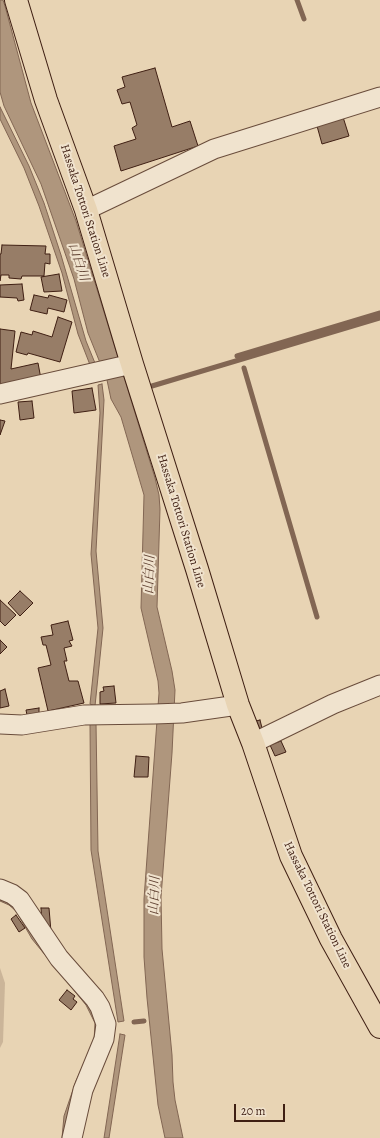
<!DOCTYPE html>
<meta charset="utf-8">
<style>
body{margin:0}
#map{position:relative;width:380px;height:1138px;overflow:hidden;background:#e8d4b4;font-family:Alegreya,serif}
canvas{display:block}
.scale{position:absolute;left:234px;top:1104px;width:51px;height:18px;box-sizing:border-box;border:2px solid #3f1f13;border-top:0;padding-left:5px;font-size:12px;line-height:14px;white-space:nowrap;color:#3f1f13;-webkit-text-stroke:3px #f0e3ce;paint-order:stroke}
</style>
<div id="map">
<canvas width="380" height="1138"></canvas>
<div class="scale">20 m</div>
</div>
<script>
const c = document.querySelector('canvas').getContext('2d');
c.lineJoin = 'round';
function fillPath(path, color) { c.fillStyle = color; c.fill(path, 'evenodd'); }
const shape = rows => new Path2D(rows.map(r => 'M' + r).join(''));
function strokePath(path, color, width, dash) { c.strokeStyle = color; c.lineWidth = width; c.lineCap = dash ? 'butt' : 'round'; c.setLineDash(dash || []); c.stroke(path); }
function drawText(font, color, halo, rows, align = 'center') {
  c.font = font + ' Alegreya,"Noto Serif JP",serif'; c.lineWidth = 4; c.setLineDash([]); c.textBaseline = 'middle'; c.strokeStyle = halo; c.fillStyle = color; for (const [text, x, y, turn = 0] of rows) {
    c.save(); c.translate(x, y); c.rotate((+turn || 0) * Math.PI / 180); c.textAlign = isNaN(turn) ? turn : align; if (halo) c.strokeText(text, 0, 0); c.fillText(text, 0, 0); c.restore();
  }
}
fillPath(shape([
 [0,968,5,983,3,1042,0,1048]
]), '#cbb599');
const water = shape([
 [0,0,3,0,5,6,31,103,76,221,155,478,159,495,160,509,157,607,172,671,175,690,172,753,161,897,162,949,172,1055,173,1082,175,1100,183,1138,165,1138,158,1105,147,998,144,957,144,899,159,693,158,681,141,608,144,495,121,417,111,399,107,380,88,333,74,279,41,184,4,106,0,92,0,0],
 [0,107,29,166,44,203,61,255,86,341,97,368,92,370,78,334,62,273,39,206,24,168,0,119,0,107],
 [102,384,104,400,96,551,103,628,95,706,90,704,98,628,91,554,100,413,98,385,102,384],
 [90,722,96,723,98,851,124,1021,118,1022,91,850,90,722],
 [0,896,13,904,90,1004,98,1023,97,1041,65,1138,62,1138,64,1116,76,1081,94,1041,95,1023,86,1005,32,939,16,911,9,905,0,901,0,896],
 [120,1034,125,1035,109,1138,104,1138,120,1034]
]);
fillPath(water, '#af967d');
strokePath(water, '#826653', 1);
strokePath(shape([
 [297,0,304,19],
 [237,356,380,313],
 [244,368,317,617],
 [152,386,380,318],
 [134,1022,144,1021]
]), '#826653', 5);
const building = shape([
 [155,68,172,127,190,121,198,146,121,171,114,146,136,139,132,128,137,125,130,102,122,104,117,90,125,87,122,77,155,68],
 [343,117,349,136,322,144,317,126,343,117],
 [2,245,46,246,45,254,50,254,50,264,45,263,44,276,22,276,21,279,9,278,9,275,1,275,0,281,0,254,1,254,2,245],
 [59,274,62,291,44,292,41,277,59,274],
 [22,284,24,300,18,301,17,298,0,297,0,285,22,284],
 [34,295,48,298,49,295,67,300,64,312,48,308,47,314,30,310,34,295],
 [58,317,72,322,60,362,28,353,27,355,16,352,21,332,32,335,33,331,52,337,58,317],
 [0,329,15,331,11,369,38,363,41,379,0,388,0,329],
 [92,388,96,410,74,413,72,391,92,388],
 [32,401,34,418,20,420,18,402,32,401],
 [0,420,5,421,0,435,0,420],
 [20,591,33,603,20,616,8,603,20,591],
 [0,600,16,615,5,626,0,621,0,600],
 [68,621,73,640,69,641,72,646,64,648,67,661,64,661,69,681,78,681,84,703,48,711,38,668,51,665,46,645,43,645,41,637,53,635,51,625,68,621],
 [0,640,7,647,0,654,0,640],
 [114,686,116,703,100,704,100,692,104,691,103,687,114,686],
 [5,689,9,706,0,708,0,691,5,689],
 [39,708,39,714,27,715,26,710,39,708],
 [260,720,262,728,258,729,256,721,260,720],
 [281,741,286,752,275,756,270,745,281,741],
 [136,756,149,757,148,777,134,777,136,756],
 [41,908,49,908,51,932,42,925,41,908],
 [16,915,25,928,19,932,11,919,16,915],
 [67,990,75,996,73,999,77,1002,71,1010,59,1000,67,990]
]);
fillPath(building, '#977d67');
strokePath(building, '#3f1f13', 1);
const minor = shape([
 [86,210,214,149,380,97],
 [0,394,132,364],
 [0,724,22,725,84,715,154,714,182,713,238,705],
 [253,743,333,704,380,685],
 [0,889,12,894,20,900,59,958,95,999,100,1007,106,1024,104,1039,83,1090,72,1138]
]);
const major = shape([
 [16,0,46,100,86,210,132,364,197,569,238,705,253,743,291,856,331,939,380,1027]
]);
strokePath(minor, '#694c3b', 21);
strokePath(major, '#3f1f13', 24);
strokePath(minor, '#f0e3ce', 19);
strokePath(major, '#e8d4b4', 22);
drawText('12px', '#3f1f13', '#f0e3ce', [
 ["Hassaka Tottori Station Line",85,211,72],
 ["Hassaka Tottori Station Line",181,521,73],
 ["Hassaka Tottori Station Line",317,905,64]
]);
drawText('italic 13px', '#614333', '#f0e3ce', [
 ["山白川",78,262,72],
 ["山白川",150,575,-88],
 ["山白川",155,896,-88]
]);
</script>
